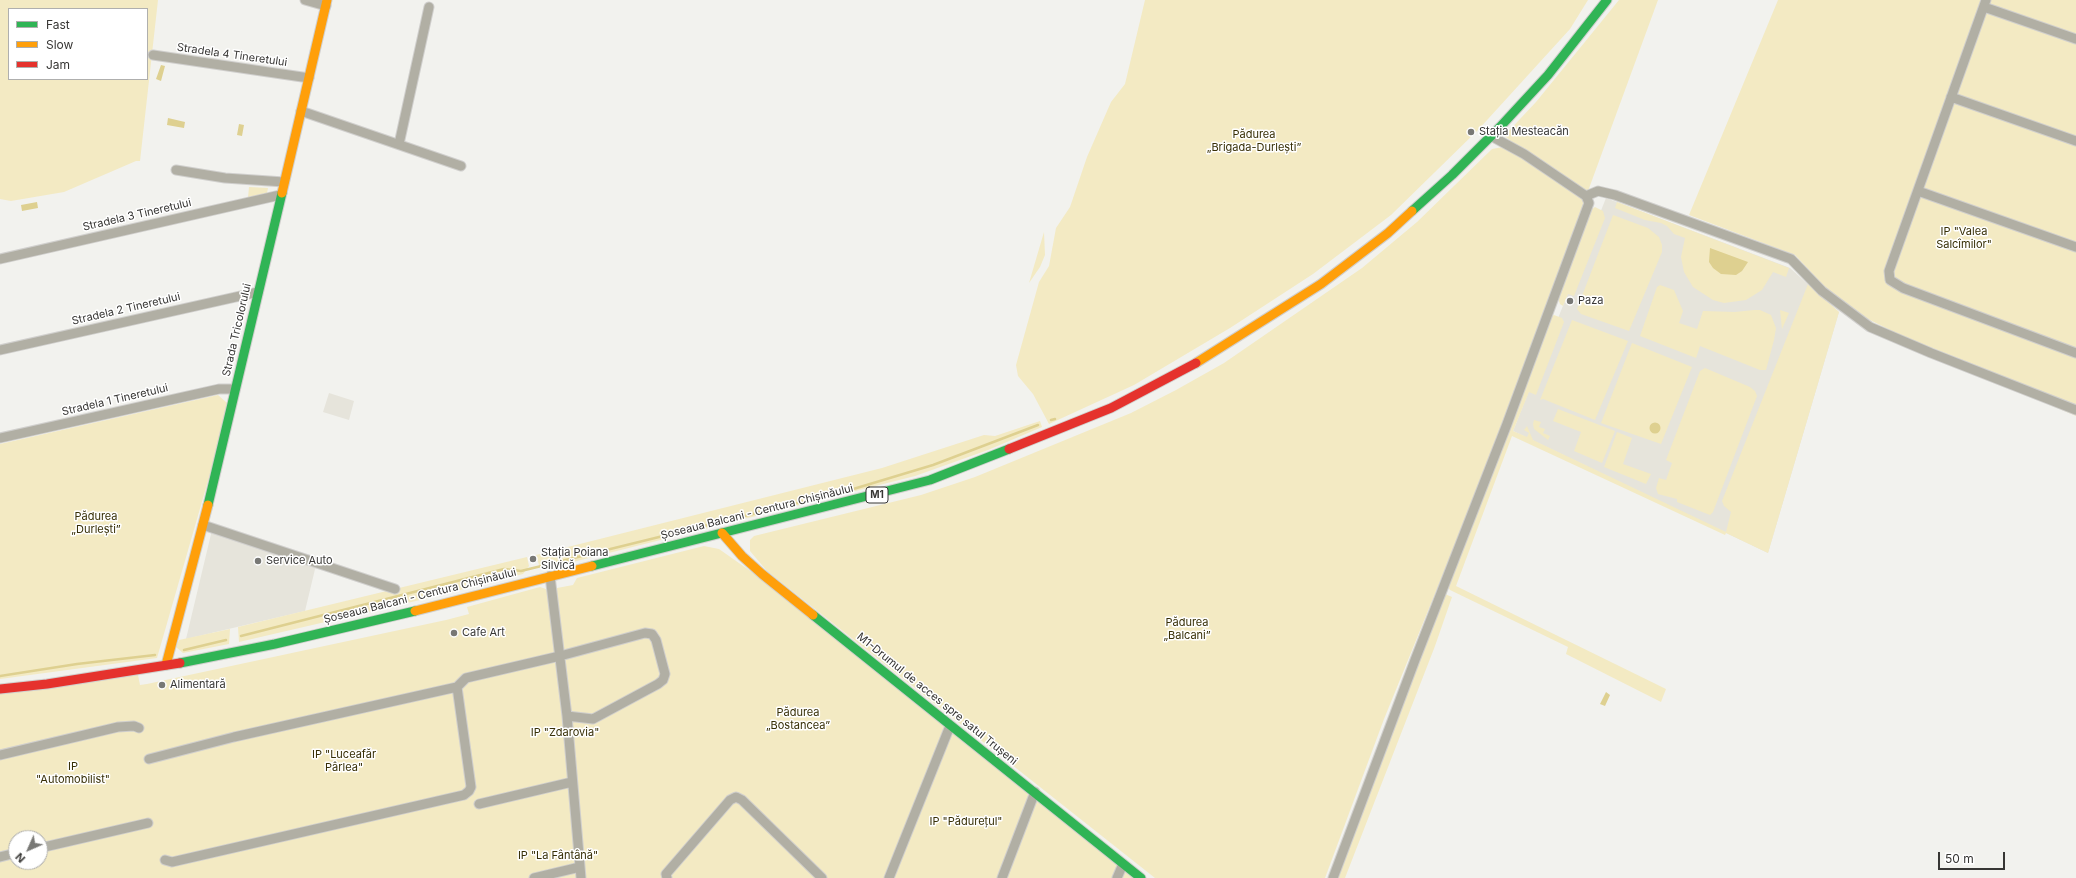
<!DOCTYPE html>
<meta charset="utf-8">
<style>
body{margin:0}
#map{position:relative;width:2076px;height:878px;overflow:hidden;background:#f2f2ee;font-family:Inter,sans-serif}
canvas{display:block}
.legend{position:absolute;left:8px;top:8px;width:140px;height:72px;box-sizing:border-box;background:#fff;border:1px solid #afafae;margin:0;padding:5px 7px;list-style:none;font-size:12px;color:#373634}
.legend li{display:flex;align-items:center;gap:8px;height:20px}
.legend b{width:20px;border:1px solid #afafae}
.north{position:absolute;left:8px;top:830px;width:40px;height:40px;box-sizing:border-box;background:#fff;border:1px solid #afafae;border-radius:50%;rotate:225deg;font-size:11px;font-weight:700;line-height:16px;text-align:center;color:#373634}
.north::after{content:'';display:block;margin:auto;width:14px;height:18px;background:#787875;clip-path:polygon(50% 0,100% 100%,50% 72%,0 100%)}
.scale{position:absolute;left:1938px;top:852px;width:67px;height:18px;box-sizing:border-box;border:2px solid #373634;border-top:0;padding-left:5px;font-size:12px;line-height:14px;white-space:nowrap;color:#373634;-webkit-text-stroke:3px #fff;paint-order:stroke}
</style>
<div id="map">
<canvas width="2076" height="878"></canvas>
<ul class="legend">
<li><b style="height:5px;background:#30b455"></b>Fast</li>
<li><b style="height:5px;background:#ff9f0a"></b>Slow</li>
<li><b style="height:5px;background:#e5322d"></b>Jam</li>
</ul>
<div class="north">N</div>
<div class="scale">50 m</div>
</div>
<script>
const c = document.querySelector('canvas').getContext('2d');
c.lineJoin = 'round';
function fillPath(path, color) { c.fillStyle = color; c.fill(path, 'evenodd'); }
const shape = rows => new Path2D(rows.map(r => 'M' + r).join(''));
function strokePath(path, color, width, dash) { c.strokeStyle = color; c.lineWidth = width; c.lineCap = dash ? 'butt' : 'round'; c.setLineDash(dash || []); c.stroke(path); }
function drawText(font, color, halo, rows, align = 'center') {
  c.font = font + ' Inter,sans-serif'; c.lineWidth = 3; c.setLineDash([]); c.textBaseline = 'middle'; c.strokeStyle = halo; c.fillStyle = color; for (const [text, x, y, turn = 0] of rows) {
    c.save(); c.translate(x, y); c.rotate((+turn || 0) * Math.PI / 180); c.textAlign = isNaN(turn) ? turn : align; if (halo) c.strokeText(text, 0, 0); c.fillText(text, 0, 0); c.restore();
  }
}
fillPath(shape([
 [1606,198,1790,268,1839,312,1768,553,1513,431],
 [329,393,354,401,349,420,323,412],
 [212,530,316,565,305,611,186,639]
]), '#e6e4db');
fillPath(shape([
 [0,0,158,0,140,161,136,161,64,192,11,201,0,199],
 [9,9,147,9,147,79,9,79],
 [1145,0,1588,0,1570,29,1478,130,1391,215,1313,274,1230,328,1134,385,1049,424,1033,394,1018,376,1016,365,1039,282,1049,266,1056,228,1070,207,1087,157,1111,102,1125,84],
 [1619,0,1658,0,1491,456,1384,719,1325,878,1155,878,767,571,750,551,750,540,754,536,921,495,975,477,1131,413,1176,390,1224,363,1362,268,1417,222,1492,149,1503,147,1510,140,1504,136,1536,102],
 [1778,0,2076,0,2076,416,2003,385,2005,377,1902,336,1864,317,1824,286,1795,255,1689,215],
 [249,187,268,188,267,193,248,198],
 [1617,202,1789,268,1786,277,1773,272,1762,290,1746,300,1724,303,1713,300,1693,287,1684,272,1681,257,1685,238,1674,234,1667,226,1661,223,1645,220,1615,208],
 [1595,207,1603,211,1605,218,1574,296,1568,294,1563,306,1560,304,1558,298,1591,210],
 [1613,215,1648,228,1659,237,1662,245,1662,252,1629,331,1581,314,1577,309],
 [1044,232,1045,255,1040,267,1029,283],
 [1808,284,1839,312,1768,553,1726,533,1725,535,1512,436,1456,586,1666,689,1661,702,1566,654,1568,647,1450,590,1448,587,1552,316,1554,315,1562,318,1564,322,1536,395,1529,392,1513,431,1527,437,1529,433,1524,430,1527,426,1533,440,1726,532,1731,512,1724,506,1722,501],
 [1660,285,1674,290,1683,311,1679,323,1697,329,1703,311,1735,312,1754,310,1760,310,1771,315,1776,328,1774,340,1766,370,1760,370,1700,346,1696,358,1640,336,1657,287],
 [1780,310,1789,313,1782,329],
 [1572,320,1628,341,1595,420,1543,399,1540,400],
 [1632,343,1692,367,1661,444,1601,423],
 [1705,368,1750,387,1755,391,1757,396,1713,512,1710,515,1677,502,1677,499,1658,494,1656,488,1659,478,1666,480,1672,463,1666,460,1700,371],
 [218,395,227,403,218,446,157,658,0,679,0,444],
 [1558,409,1615,431,1602,463,1574,451,1581,432,1553,421],
 [1534,420,1541,422,1539,427,1545,429,1543,433,1550,436,1548,440,1534,429,1533,424],
 [1040,421,1042,427,988,450,915,476,553,567,539,565,536,555,882,468,984,435,995,436],
 [1617,432,1632,438,1623,464,1651,474,1646,484,1604,467],
 [704,546,719,549,766,582,945,727,943,731,949,736,951,732,1037,797,1119,864,1122,876,1127,871,1136,878,0,878,0,694,138,675,140,685,147,684,446,620,469,614,467,607,540,587,546,589,549,594,556,592,557,588,573,585,577,578],
 [16,838,40,838,40,862,16,862],
 [527,557,529,566,523,574,420,600,239,642,238,627],
 [1445,594,1452,597,1435,646,1345,878,1336,878],
 [230,629,229,644,183,653,176,647,179,640]
]), '#f3eac3');
fillPath(shape([
 [161,65,165,66,161,81,156,79],
 [168,118,185,122,184,128,167,125],
 [239,124,244,125,242,136,237,135],
 [37,202,38,208,22,211,21,205],
 [1710,248,1748,262,1742,271,1736,275,1721,274,1713,268,1709,262],
 '1649.5 428a5.5 5.5 0 1 1 11 0a5.5 5.5 0 1 1-11 0Z',
 [1606,692,1610,695,1605,706,1600,704]
]), '#ded090');
strokePath(shape([
 [1051,420,1055,419],
 [241,636,504,569,521,571,850,490,933,465,1038,425],
 [184,650,226,640],
 [0,676,77,664,155,655]
]), '#ded090', 2.5);
const street = shape([
 [305,0,326,6],
 [1986,0,1889,271,1890,280,1903,288,2076,353],
 [1984,7,2076,39],
 [153,55,309,78],
 [1951,97,2076,141],
 [301,111,461,166],
 [399,144,429,7],
 [176,170,225,178,284,182],
 [1918,191,2076,247],
 [1586,196,1598,191,1615,195,1791,259,1822,291,1870,327,1931,353,2076,410],
 [0,259,280,195],
 [0,350,258,292],
 [0,438,219,389,235,389],
 [203,525,395,589],
 [550,576,567,716,581,878],
 [0,755,118,727,134,726,139,728],
 [149,759,234,737,457,687,466,678,560,656,645,633,652,634,656,640,665,674,663,680,658,684,593,719,567,716],
 [479,804,572,782],
 [40,848,148,823],
 [0,857,16,853],
 [165,860,172,862,464,795,469,791,471,787,457,687],
 [534,878,580,867],
 [667,878,666,874,730,800,736,797,742,800,822,878],
 [889,878,950,726],
 [1002,878,1035,792],
 [1117,878,1123,864],
 [1333,878,1415,660,1507,424,1589,203,1586,196,1524,154,1491,136]
]);
const fast = shape([
 [1412,211,1452,175,1500,127,1548,75,1607,0],
 [208,505,282,193],
 [592,566,930,480,1009,449],
 [813,615,1141,878],
 [180,663,275,644,415,611]
]);
const slow = shape([
 [282,193,327,0],
 [1196,363,1321,284,1388,233,1412,211],
 [722,533,742,556,762,574,813,615],
 [415,611,592,566],
 [166,665,208,505]
]);
const jam = shape([
 [1009,449,1111,408,1196,363],
 [0,689,47,684,180,663]
]);
strokePath(street, '#d0cfcd', 11);
strokePath(fast, '#d0cfcd', 11);
strokePath(slow, '#d0cfcd', 11);
strokePath(jam, '#d0cfcd', 11);
strokePath(street, '#b1afa4', 9);
strokePath(fast, '#30b455', 9);
strokePath(slow, '#ff9f0a', 9);
strokePath(jam, '#e5322d', 9);
for (const [x, y, r, color] of [
 [1471,132,4,"#787875"],
 [1570,301,4,"#787875"],
 [533,559,4,"#787875"],
 [258,561,4,"#787875"],
 [454,633,4,"#787875"],
 [162,685,4,"#787875"]
]) { const dot = new Path2D(); dot.arc(x, y, r, 0, 2 * Math.PI); c.fillStyle = color; c.fill(dot); strokePath(dot, '#fff', 1.5); }
for (const [x, y, w] of [
 [877,495,22]
]) { const box = new Path2D(); box.roundRect(x - w / 2, y - 8, w, 16, 3); c.fillStyle = '#fff'; c.fill(box); strokePath(box, '#373634', 1); }
drawText('bold 10px', '#373634', null, [
 ["M1",877,495]
]);
drawText('11px', '#373634', '#fff', [
 ["Stradela 4 Tineretului",232,55,8],
 ["Stradela 3 Tineretului",137,215,-13],
 ["Stradela 2 Tineretului",126,309,-13],
 ["Strada Tricolorului",237,330,-77],
 ["Stradela 1 Tineretului",115,400,-13],
 ["Șoseaua Balcani - Centura Chișinăului",757,512,-14],
 ["Șoseaua Balcani - Centura Chișinăului",420,596,-14],
 ["M1-Drumul de acces spre satul Trușeni",937,699,39]
]);
drawText('11px', '#373634', '#fff', [
 ["Stația Mesteacăn",1479,132],
 ["Paza",1578,301],
 ["Stația Poiana",541,553],
 ["Silvică",541,566],
 ["Service Auto",266,561],
 ["Cafe Art",462,633],
 ["Alimentară",170,685]
], 'left');
drawText('11px', '#372f06', '#fff', [
 ["Pădurea",1254,135],
 ["„Brigada-Durlești”",1254,148],
 ["IP \"Valea",1964,232],
 ["Salcîmilor\"",1964,245],
 ["Pădurea",96,517],
 ["„Durlești”",96,530],
 ["Pădurea",1187,623],
 ["„Balcani”",1187,636],
 ["Pădurea",798,713],
 ["„Bostancea”",798,726],
 ["IP \"Zdarovia\"",565,733],
 ["IP \"Luceafăr",344,755],
 ["Pârlea\"",344,768],
 ["IP",73,767],
 ["\"Automobilist\"",73,780],
 ["IP \"Pădurețul\"",966,822],
 ["IP \"La Fântână\"",558,856]
]);
</script>
